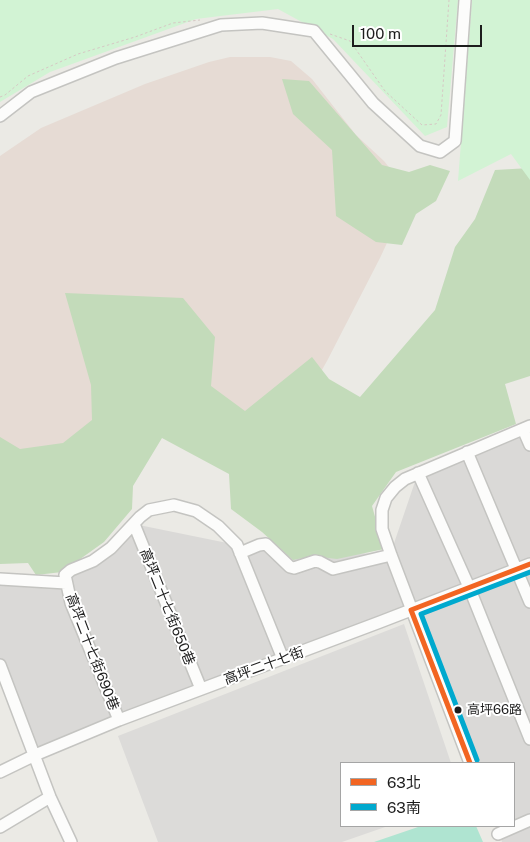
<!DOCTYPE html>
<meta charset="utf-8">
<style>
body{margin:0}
#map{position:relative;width:530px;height:842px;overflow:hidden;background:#ebeae5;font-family:"Public Sans","Noto Sans TC",sans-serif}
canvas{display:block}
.legend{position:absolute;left:340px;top:762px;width:175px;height:65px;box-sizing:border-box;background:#fff;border:1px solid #a5a5a5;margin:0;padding:6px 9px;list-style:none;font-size:15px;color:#1d1d1d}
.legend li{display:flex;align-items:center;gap:10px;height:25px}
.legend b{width:25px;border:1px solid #a5a5a5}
.scale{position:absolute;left:352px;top:25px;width:130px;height:22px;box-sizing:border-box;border:2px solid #1d1d1d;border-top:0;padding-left:6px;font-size:15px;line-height:18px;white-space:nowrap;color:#1d1d1d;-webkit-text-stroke:4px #fff;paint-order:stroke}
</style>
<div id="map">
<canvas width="530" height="842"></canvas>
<ul class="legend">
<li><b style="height:6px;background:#f26522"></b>63北</li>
<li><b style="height:6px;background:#00a9ce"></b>63南</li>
</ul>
<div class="scale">100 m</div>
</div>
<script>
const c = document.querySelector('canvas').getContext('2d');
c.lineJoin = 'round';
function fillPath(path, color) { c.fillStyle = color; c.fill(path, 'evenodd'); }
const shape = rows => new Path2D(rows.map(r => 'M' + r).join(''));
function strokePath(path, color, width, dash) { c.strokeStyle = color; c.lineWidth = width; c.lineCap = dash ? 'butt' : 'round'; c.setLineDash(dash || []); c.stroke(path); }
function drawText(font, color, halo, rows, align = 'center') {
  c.font = font + ' "Public Sans","Noto Sans TC",sans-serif'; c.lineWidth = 4; c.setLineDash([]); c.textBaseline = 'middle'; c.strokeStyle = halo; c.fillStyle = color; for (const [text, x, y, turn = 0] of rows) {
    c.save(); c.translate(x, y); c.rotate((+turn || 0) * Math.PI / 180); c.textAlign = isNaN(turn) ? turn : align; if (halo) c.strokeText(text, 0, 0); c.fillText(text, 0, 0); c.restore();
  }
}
fillPath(shape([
 [530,425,530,842,502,842,496,826,514,826,514,763,471,763,411,610,35,755,0,665,0,581,65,575,134,524,237,545,390,555,418,473]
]), '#dad9d7');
fillPath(shape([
 [230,57,270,57,291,61,312,79,356,135,384,161,404,186,411,191,380,258,327,361,314,384,278,427,176,402,0,561,0,156,41,128,145,84,209,62]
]), '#e6dbd4');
fillPath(shape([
 [282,79,309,81,382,165,409,172,430,165,450,171,436,201,416,214,402,245,376,242,336,216,332,150,293,114],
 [530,168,530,376,505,384,516,424,396,472,372,506,384,549,337,559,312,556,293,560,262,532,231,509,229,474,162,438,133,486,132,509,104,542,62,572,36,575,28,563,0,564,0,437,20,449,63,443,92,420,91,385,65,293,183,298,215,337,211,386,245,411,312,357,329,379,360,397,435,310,455,247,475,219,495,170]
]), '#c3dbba');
fillPath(shape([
 [0,0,458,0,447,127,425,136,333,39,278,9,196,19,50,72,0,102],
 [472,0,530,0,530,180,511,154,458,181]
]), '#d2f3d4');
fillPath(shape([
 [421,826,476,826,483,842,374,842]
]), '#afe4d1');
fillPath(shape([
 [404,624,451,763,341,763,341,826,388,826,342,842,158,842,118,736]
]), '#dcdbd9');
const minor = shape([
 [0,116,31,92,116,58,221,25,262,23,314,31,373,103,420,146,440,152,455,141,465,0],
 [523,429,530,445],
 [467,452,530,602],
 [418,473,469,587,530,739],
 [134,524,201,689],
 [240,553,259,545,266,544,290,567,294,568,315,561,320,562,333,569,391,555],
 [0,579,66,583],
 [0,665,50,797,71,842],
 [119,720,71,603,65,575,71,570,93,561,111,548,140,517,149,510,174,505,196,511,218,526,237,545,283,659],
 [470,763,391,555,382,529,382,510,386,498,395,487,405,479,530,426],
 [0,772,35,755,119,720,380,622,530,564],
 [0,827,50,797],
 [498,834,530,820]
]);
strokePath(minor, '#c4c4c1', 14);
strokePath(shape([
 [330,34,350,41,385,91,422,125,436,124,441,115,449,0],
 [0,97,5,95,28,76,78,54,135,37,173,23,200,20]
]), '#d6c8c4', 1, [2.5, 2.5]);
strokePath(minor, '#fcfcfb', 11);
strokePath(shape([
 [470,763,411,610,530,564]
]), '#f26522', 5);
strokePath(shape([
 [477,760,421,614,530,572]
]), '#00a9ce', 5);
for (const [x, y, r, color] of [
 [458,710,4.5,"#1d1d1d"]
]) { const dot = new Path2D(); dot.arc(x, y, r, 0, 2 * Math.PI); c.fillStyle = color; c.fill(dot); strokePath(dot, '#fff', 2); }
drawText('13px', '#1d1d1d', '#fff', [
 ["高坪66路",467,710]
], 'left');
drawText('14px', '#1d1d1d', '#fff', [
 ["高坪二十七街650巷",167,607,68],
 ["高坪二十七街690巷",92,652,69],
 ["高坪二十七街",264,666,-20]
]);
</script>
